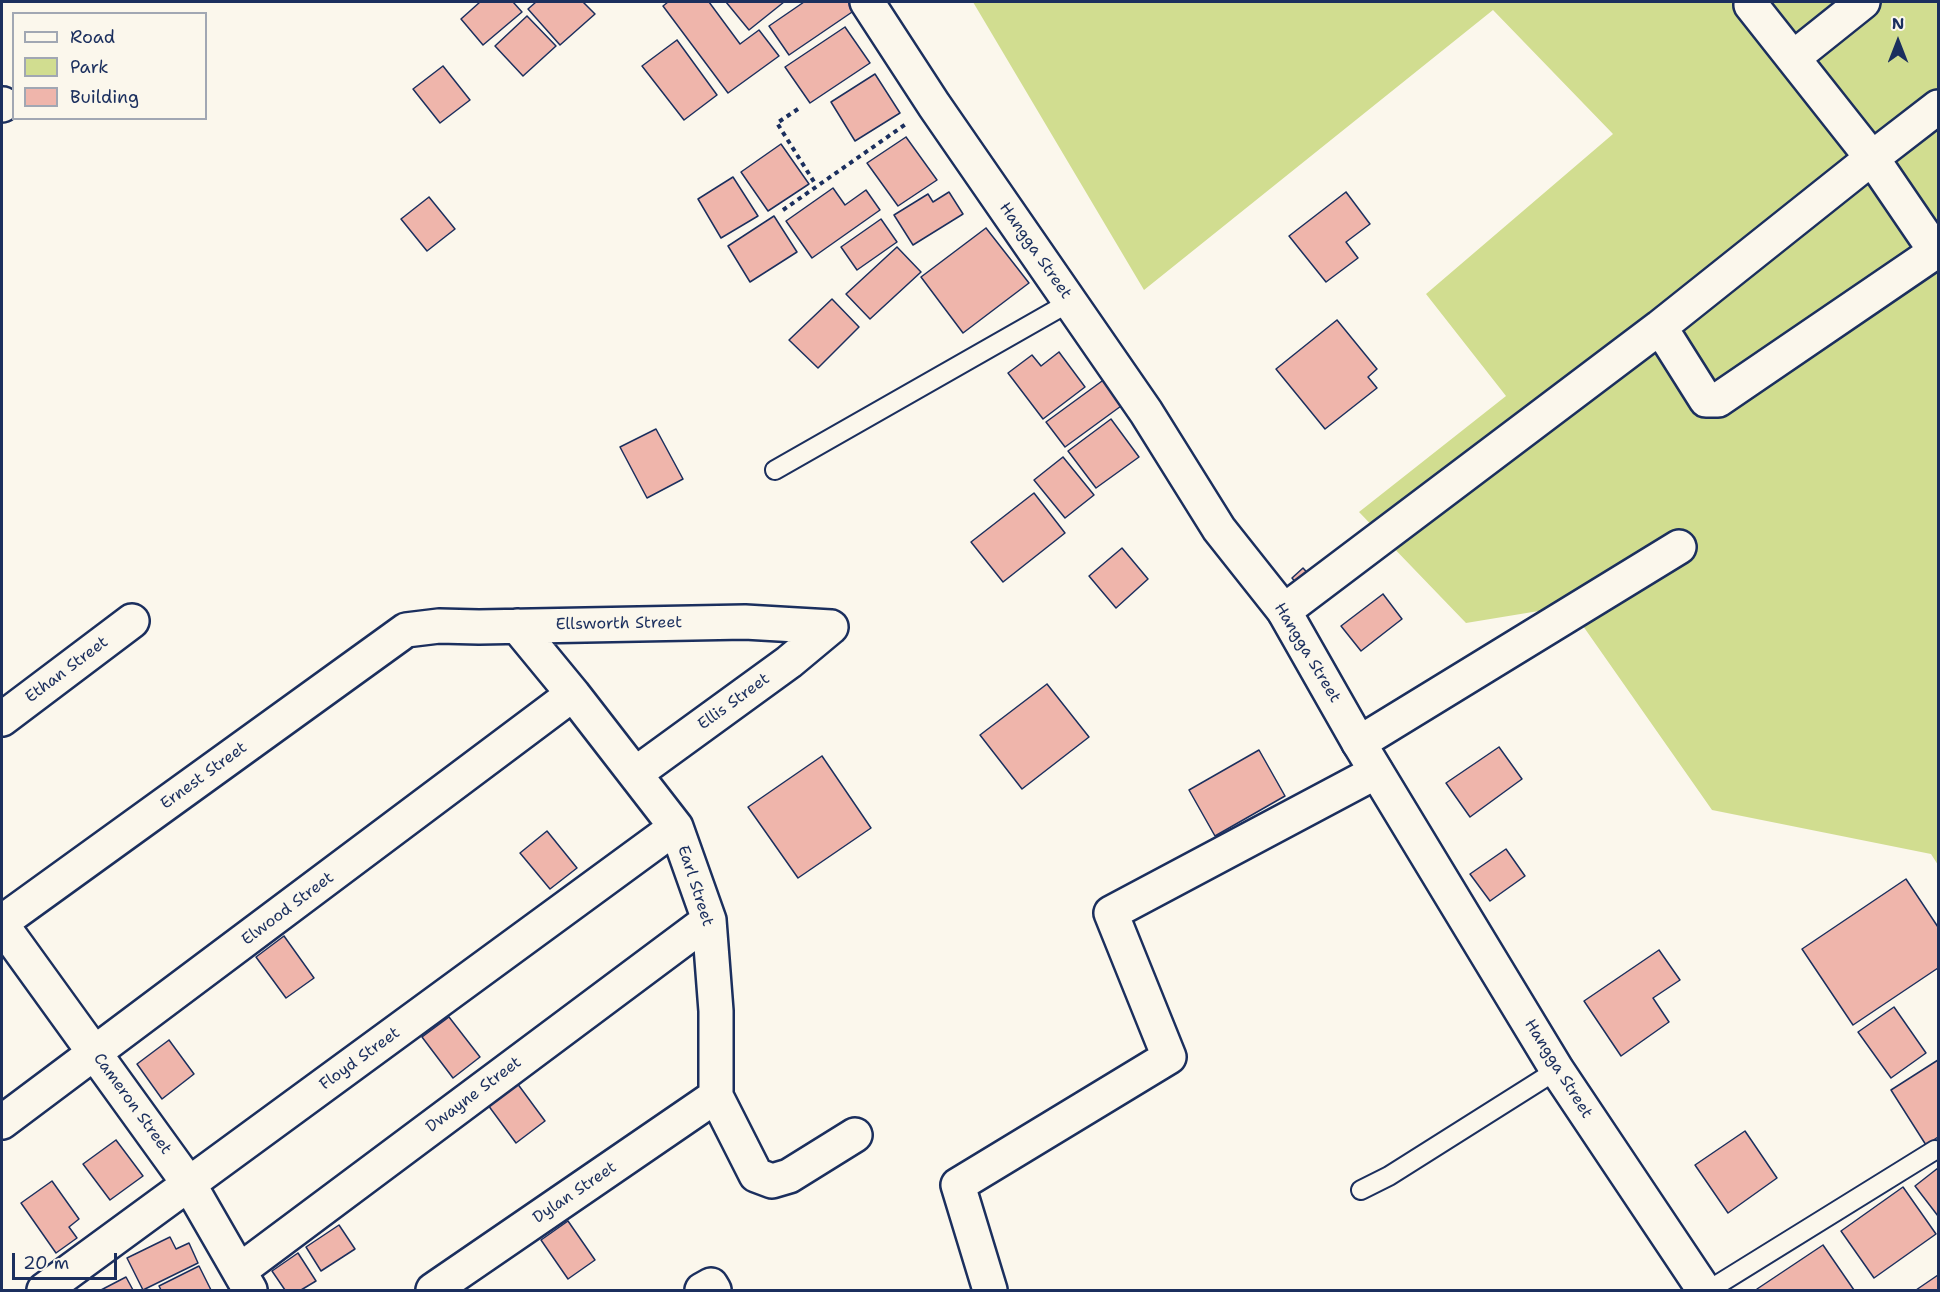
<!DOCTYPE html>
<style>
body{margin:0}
#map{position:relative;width:1940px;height:1292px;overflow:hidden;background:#fbf7ec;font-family:"Shantell Sans",sans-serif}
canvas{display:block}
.frame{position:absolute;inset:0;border:3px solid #1b2f5e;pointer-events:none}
.legend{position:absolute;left:12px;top:12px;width:195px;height:108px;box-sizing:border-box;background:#fbf7ec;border:2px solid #a1a7b3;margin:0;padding:8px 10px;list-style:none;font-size:18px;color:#1b2f5e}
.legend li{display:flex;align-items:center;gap:12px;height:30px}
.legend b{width:30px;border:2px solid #a1a7b3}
.north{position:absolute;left:1868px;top:12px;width:60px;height:60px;-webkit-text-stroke:4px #fbf7ec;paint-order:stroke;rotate:0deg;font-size:16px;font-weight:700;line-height:24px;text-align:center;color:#1b2f5e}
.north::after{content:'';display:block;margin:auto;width:21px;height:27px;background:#1b2f5e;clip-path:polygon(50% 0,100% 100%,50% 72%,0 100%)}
.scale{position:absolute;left:12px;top:1253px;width:105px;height:27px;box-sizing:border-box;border:3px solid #1b2f5e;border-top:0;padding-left:8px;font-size:18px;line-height:21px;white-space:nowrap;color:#1b2f5e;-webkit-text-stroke:4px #fbf7ec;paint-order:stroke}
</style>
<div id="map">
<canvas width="1940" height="1292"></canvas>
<div class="frame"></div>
<ul class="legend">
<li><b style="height:8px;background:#fbf7ec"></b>Road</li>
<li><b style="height:16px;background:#d1dd90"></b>Park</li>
<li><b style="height:16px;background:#efb5ab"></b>Building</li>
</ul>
<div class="north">N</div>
<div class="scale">20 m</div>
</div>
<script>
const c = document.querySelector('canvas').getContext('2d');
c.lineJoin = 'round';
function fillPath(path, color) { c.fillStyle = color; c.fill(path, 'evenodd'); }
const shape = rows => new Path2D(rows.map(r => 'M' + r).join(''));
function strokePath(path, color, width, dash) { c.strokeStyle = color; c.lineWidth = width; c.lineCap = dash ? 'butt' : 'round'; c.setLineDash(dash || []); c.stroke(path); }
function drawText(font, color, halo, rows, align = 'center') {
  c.font = font + ' "Shantell Sans",sans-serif'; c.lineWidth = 4.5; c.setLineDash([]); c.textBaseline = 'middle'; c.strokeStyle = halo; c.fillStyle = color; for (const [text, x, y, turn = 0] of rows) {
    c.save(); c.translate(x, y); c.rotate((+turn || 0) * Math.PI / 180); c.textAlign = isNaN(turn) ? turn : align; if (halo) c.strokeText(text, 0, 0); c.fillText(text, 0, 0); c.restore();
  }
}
fillPath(shape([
 [973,2,1938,2,1938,865,1931,854,1712,810,1569,606,1466,623,1359,512,1506,396,1426,294,1613,134,1493,10,1144,290]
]), '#d1dd90');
const building = shape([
 [480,2,513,2,522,12,483,45,461,19,480,2],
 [536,2,583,2,595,14,560,45,528,9,536,2],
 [668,2,709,2,740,44,759,30,779,56,728,93,663,6,668,2],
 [726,2,784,2,749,30,726,2],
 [804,2,853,2,858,8,789,55,769,26,804,2],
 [527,16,556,46,523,76,495,46,527,16],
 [845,27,870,63,810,103,785,67,845,27],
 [677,40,717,95,684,120,642,66,677,40],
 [443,66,470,100,440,123,413,89,443,66],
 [875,74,900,113,855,141,831,102,875,74],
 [906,137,937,180,898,206,867,163,906,137],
 [781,144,809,184,768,211,741,172,781,144],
 [733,177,758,216,721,238,698,199,733,177],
 [833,188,845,205,866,190,880,210,812,258,786,221,833,188],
 [949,192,963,214,913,245,894,215,928,194,933,202,949,192],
 [1346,192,1370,224,1346,242,1358,258,1326,282,1289,236,1346,192],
 [429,197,455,229,427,251,401,219,429,197],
 [774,216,797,252,750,282,728,246,774,216],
 [881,219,897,242,857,270,841,247,881,219],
 [986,228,1029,283,963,333,921,277,986,228],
 [897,247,921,272,870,319,846,294,897,247],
 [832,299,859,327,818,368,789,340,832,299],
 [1337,320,1377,369,1368,377,1377,388,1325,429,1276,369,1337,320],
 [1059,352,1085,387,1043,419,1008,373,1032,355,1041,366,1059,352],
 [1113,373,1132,398,1065,447,1046,422,1113,373],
 [1111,419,1139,457,1096,488,1068,451,1111,419],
 [656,429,683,479,647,498,620,447,656,429],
 [1063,457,1094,495,1065,518,1034,480,1063,457],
 [1034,493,1065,533,1003,582,971,542,1034,493],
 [1122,548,1148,579,1116,608,1089,576,1122,548],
 [1303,568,1313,579,1301,589,1292,578,1303,568],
 [1383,594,1402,619,1361,651,1341,626,1383,594],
 [1047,684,1089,737,1022,789,980,735,1047,684],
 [1499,747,1522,779,1470,817,1446,783,1499,747],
 [1259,750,1285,796,1215,836,1189,790,1259,750],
 [822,756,871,828,798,878,748,807,822,756],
 [547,831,577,868,550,889,520,853,547,831],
 [1506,849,1525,876,1490,901,1470,874,1506,849],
 [1906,879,1938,927,1938,968,1853,1025,1802,949,1906,879],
 [284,936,314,978,286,998,256,957,284,936],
 [1659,950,1680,980,1653,998,1669,1022,1621,1056,1584,1001,1659,950],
 [1894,1007,1926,1053,1891,1078,1858,1032,1894,1007],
 [449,1017,480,1057,453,1078,422,1037,449,1017],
 [169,1040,194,1074,162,1099,137,1064,169,1040],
 [1938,1060,1938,1137,1926,1145,1891,1090,1938,1060],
 [517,1083,545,1121,516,1143,488,1105,517,1083],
 [1745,1131,1777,1178,1728,1213,1695,1165,1745,1131],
 [116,1140,143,1176,110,1200,83,1164,116,1140],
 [1938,1168,1938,1216,1915,1186,1938,1168],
 [52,1181,79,1219,69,1227,77,1238,56,1253,21,1203,52,1181],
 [1903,1187,1936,1234,1874,1278,1841,1231,1903,1187],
 [568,1221,595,1260,568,1279,541,1240,568,1221],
 [339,1225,355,1249,321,1271,306,1247,339,1225],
 [170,1237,176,1249,189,1243,198,1263,143,1290,127,1258,170,1237],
 [1823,1245,1854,1290,1758,1290,1757,1289,1823,1245],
 [298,1253,316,1281,301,1290,285,1290,272,1271,298,1253],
 [199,1266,211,1290,161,1290,159,1286,199,1266],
 [1938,1275,1938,1290,1916,1290,1938,1275],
 [126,1277,133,1290,101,1290,126,1277]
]);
fillPath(building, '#efb5ab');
strokePath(building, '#1b2f5e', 1.5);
const service = shape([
 [775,470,1070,302],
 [1361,1190,1389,1176,1557,1070],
 [1709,1290,1935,1150]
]);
const minor = shape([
 [1751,5,1872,158,1936,252],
 [1793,58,1863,2],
 [2,105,3,104],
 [1660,327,1706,400,1718,400,1938,250],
 [1284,611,1660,327,1872,158,1938,107],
 [517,626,573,694,676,827,709,920,716,1011,716,1096,756,1175,772,1181,789,1176,855,1135],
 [2,719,132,621],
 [1359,743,1679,547],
 [635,774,789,662,831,627],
 [2,922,406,630,439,626,479,627,745,622,831,627],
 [2,925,189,1184,250,1290],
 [2,1122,573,694],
 [239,1271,709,920],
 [44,1290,676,827],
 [433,1290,716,1096],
 [702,1290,711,1285,714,1290],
 [990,1290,958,1185,1169,1057,1111,913,1376,772]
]);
const tertiary = shape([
 [867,2,934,105,1146,412,1219,529,1284,611,1359,743,1557,1070,1704,1290]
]);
strokePath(service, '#1b2f5e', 22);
strokePath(minor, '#1b2f5e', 38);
strokePath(tertiary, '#1b2f5e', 38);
strokePath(shape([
 [798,109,777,123,816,185],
 [783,210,906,124]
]), '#1b2f5e', 4, [4.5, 4.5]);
strokePath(service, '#fbf7ec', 18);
strokePath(minor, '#fbf7ec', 33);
strokePath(tertiary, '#fbf7ec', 33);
drawText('16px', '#1b2f5e', '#fbf7ec', [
 ["Hangga Street",1035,251,55],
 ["Ellsworth Street",619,624,-1],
 ["Hangga Street",1307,653,59],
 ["Ethan Street",67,670,-37],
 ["Ellis Street",734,702,-36],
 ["Ernest Street",204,776,-36],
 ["Earl Street",695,886,72],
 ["Elwood Street",288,909,-37],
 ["Floyd Street",360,1059,-36],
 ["Hangga Street",1558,1069,58],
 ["Dwayne Street",474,1095,-37],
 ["Cameron Street",132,1104,54],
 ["Dylan Street",575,1193,-34]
]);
</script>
